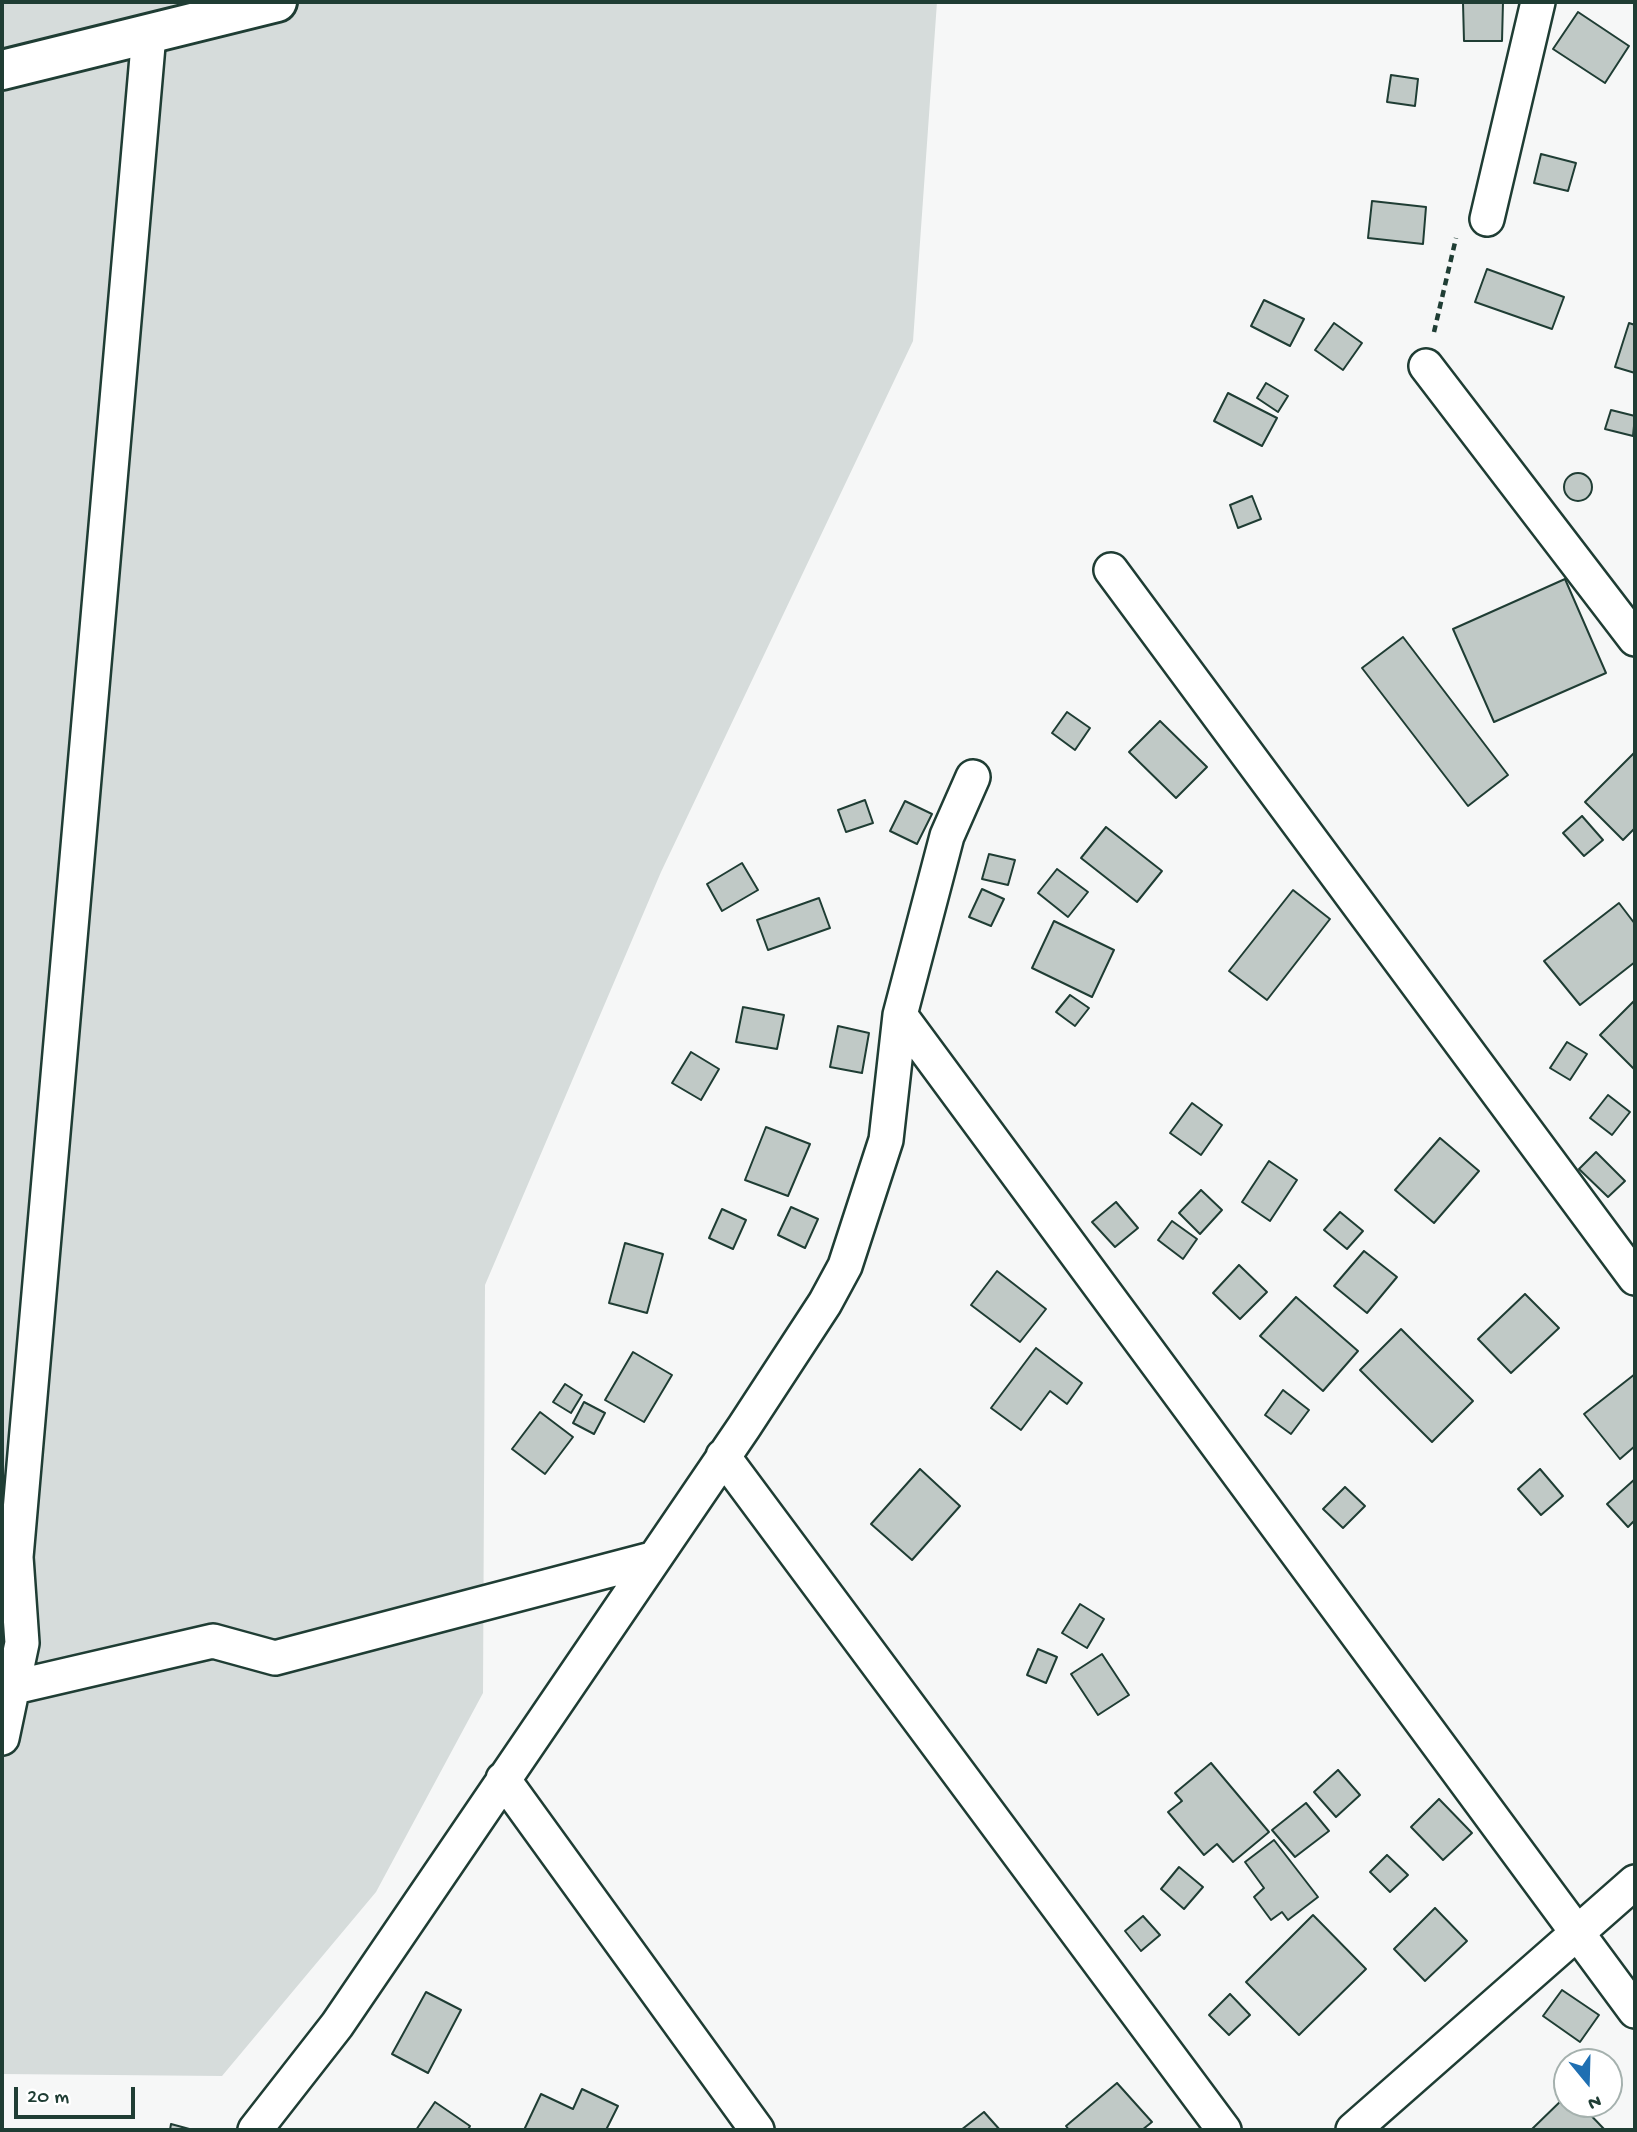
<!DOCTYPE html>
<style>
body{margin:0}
#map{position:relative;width:1637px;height:2132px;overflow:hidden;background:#f6f7f7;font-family:"Gochi Hand",sans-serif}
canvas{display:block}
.frame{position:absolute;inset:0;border:4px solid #1f3d34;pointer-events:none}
.north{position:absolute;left:1553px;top:2048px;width:70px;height:70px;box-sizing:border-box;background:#fff;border:2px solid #a5b1ae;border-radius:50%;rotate:161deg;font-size:19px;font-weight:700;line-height:28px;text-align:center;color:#1f3d34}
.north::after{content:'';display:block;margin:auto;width:24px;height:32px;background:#1f6fb2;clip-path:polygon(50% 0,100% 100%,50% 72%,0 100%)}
.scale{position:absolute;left:14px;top:2087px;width:121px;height:32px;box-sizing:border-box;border:4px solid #1f3d34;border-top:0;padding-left:9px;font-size:21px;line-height:24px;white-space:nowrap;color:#1f3d34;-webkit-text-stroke:5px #fff;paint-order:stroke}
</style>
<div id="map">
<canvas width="1637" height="2132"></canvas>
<div class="frame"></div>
<div class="north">N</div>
<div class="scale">20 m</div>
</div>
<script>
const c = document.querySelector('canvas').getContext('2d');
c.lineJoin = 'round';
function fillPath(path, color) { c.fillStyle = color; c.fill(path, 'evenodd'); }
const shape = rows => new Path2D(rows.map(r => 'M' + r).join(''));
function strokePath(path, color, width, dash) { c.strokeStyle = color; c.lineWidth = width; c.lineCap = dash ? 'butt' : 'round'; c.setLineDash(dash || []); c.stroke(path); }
fillPath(shape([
 [2,2,937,2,913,341,661,872,485,1285,483,1693,376,1892,222,2076,2,2074]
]), '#d6dcdb');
const building = shape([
 [1503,2,1502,41,1464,41,1463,3,1503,2],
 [1578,12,1629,46,1605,83,1553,49,1578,12],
 [1391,75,1418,79,1415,106,1387,102,1391,75],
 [1541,154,1576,163,1568,191,1534,183,1541,154],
 [1372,201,1426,207,1423,244,1368,238,1372,201],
 [1487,269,1564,297,1552,329,1475,302,1487,269],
 [1264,300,1304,319,1290,346,1251,326,1264,300],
 [1334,323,1362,343,1343,370,1315,350,1334,323],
 [1629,323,1635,325,1635,373,1615,367,1629,323],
 [1266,383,1288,396,1278,412,1257,398,1266,383],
 [1228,393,1277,418,1262,446,1214,421,1228,393],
 [1611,410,1635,416,1633,436,1605,429,1611,410],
 '1564 487a14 14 0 1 1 28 0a14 14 0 1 1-28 0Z',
 [1252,496,1261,519,1238,528,1230,505,1252,496],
 [1565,579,1606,673,1494,722,1453,629,1565,579],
 [1403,637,1508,775,1468,806,1362,668,1403,637],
 [1067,712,1090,728,1075,750,1052,733,1067,712],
 [1160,721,1207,767,1176,798,1129,752,1160,721],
 [1635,752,1635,828,1623,840,1585,802,1635,752],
 [865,800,873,823,846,832,838,810,865,800],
 [905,801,932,814,917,844,890,831,905,801],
 [1582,816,1603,840,1584,856,1563,833,1582,816],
 [1106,827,1162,871,1137,902,1081,858,1106,827],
 [989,854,1015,860,1008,885,982,879,989,854],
 [742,863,758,890,722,911,707,884,742,863],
 [1057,869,1088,892,1068,917,1038,893,1057,869],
 [982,889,1004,899,991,926,969,917,982,889],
 [1293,890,1330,919,1267,1000,1229,971,1293,890],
 [819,898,830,928,768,950,757,920,819,898],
 [1619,903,1635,924,1635,962,1580,1005,1544,961,1619,903],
 [1054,921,1114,950,1092,997,1032,968,1054,921],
 [1070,995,1089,1008,1075,1026,1056,1012,1070,995],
 [1635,1000,1635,1070,1600,1035,1635,1000],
 [743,1007,784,1015,777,1049,736,1042,743,1007],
 [838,1026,869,1033,862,1073,830,1067,838,1026],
 [1567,1042,1587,1054,1570,1080,1550,1068,1567,1042],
 [691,1052,719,1069,701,1100,672,1083,691,1052],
 [1608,1095,1630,1112,1612,1135,1590,1118,1608,1095],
 [1192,1103,1222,1125,1201,1155,1170,1133,1192,1103],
 [766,1127,810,1144,788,1196,745,1180,766,1127],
 [1440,1138,1479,1171,1434,1223,1395,1190,1440,1138],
 [1596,1152,1625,1181,1608,1197,1579,1169,1596,1152],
 [1269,1161,1297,1180,1270,1221,1242,1202,1269,1161],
 [1201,1190,1222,1210,1200,1234,1179,1213,1201,1190],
 [1116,1202,1138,1228,1115,1247,1092,1222,1116,1202],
 [791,1207,818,1219,805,1248,778,1235,791,1207],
 [722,1209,746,1220,733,1249,709,1238,722,1209],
 [1340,1212,1363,1231,1347,1249,1324,1230,1340,1212],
 [1172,1221,1197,1239,1183,1259,1158,1240,1172,1221],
 [625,1243,663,1254,647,1313,609,1303,625,1243],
 [1364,1251,1397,1277,1367,1313,1334,1286,1364,1251],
 [1239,1265,1267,1292,1240,1319,1213,1293,1239,1265],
 [997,1271,1046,1309,1020,1342,971,1305,997,1271],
 [1525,1294,1559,1328,1511,1373,1478,1339,1525,1294],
 [1296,1297,1358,1351,1323,1391,1260,1336,1296,1297],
 [1401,1329,1473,1401,1432,1442,1360,1370,1401,1329],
 [1036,1348,1082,1383,1067,1404,1050,1391,1021,1430,991,1408,1036,1348],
 [633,1352,672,1375,644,1422,605,1400,633,1352],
 [1635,1374,1635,1446,1620,1459,1584,1414,1635,1374],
 [565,1384,582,1395,571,1413,553,1402,565,1384],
 [1283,1390,1309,1410,1291,1434,1265,1415,1283,1390],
 [584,1402,605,1413,594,1434,573,1423,584,1402],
 [540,1412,573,1437,545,1474,512,1449,540,1412],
 [920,1469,960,1506,912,1560,871,1524,920,1469],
 [1540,1469,1563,1496,1541,1515,1518,1489,1540,1469],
 [1635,1479,1635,1520,1628,1527,1607,1504,1635,1479],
 [1345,1487,1365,1506,1343,1528,1323,1509,1345,1487],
 [1080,1604,1104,1619,1087,1648,1062,1633,1080,1604],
 [1038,1649,1057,1657,1046,1683,1027,1675,1038,1649],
 [1102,1654,1129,1695,1098,1715,1071,1674,1102,1654],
 [1211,1763,1269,1832,1233,1862,1217,1844,1204,1855,1168,1812,1182,1801,1175,1793,1211,1763],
 [1338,1770,1360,1795,1336,1817,1314,1792,1338,1770],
 [1439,1799,1472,1833,1443,1860,1411,1827,1439,1799],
 [1306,1803,1329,1831,1295,1857,1272,1830,1306,1803],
 [1274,1840,1318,1897,1288,1920,1282,1912,1271,1920,1254,1897,1264,1888,1245,1862,1274,1840],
 [1387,1855,1408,1875,1390,1892,1370,1872,1387,1855],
 [1179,1867,1203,1887,1184,1909,1161,1889,1179,1867],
 [1435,1908,1467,1941,1425,1981,1394,1949,1435,1908],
 [1313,1915,1366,1969,1299,2035,1246,1982,1313,1915],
 [1143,1916,1160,1935,1141,1951,1125,1931,1143,1916],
 [1562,1990,1599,2015,1580,2042,1543,2016,1562,1990],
 [426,1992,461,2010,428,2073,392,2054,426,1992],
 [1230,1994,1250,2015,1229,2035,1209,2015,1230,1994],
 [1117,2083,1152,2122,1142,2130,1069,2130,1066,2126,1117,2083],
 [582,2089,618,2106,606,2130,524,2130,541,2094,573,2109,582,2089],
 [1567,2095,1567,2104,1580,2104,1604,2129,1531,2130,1567,2095],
 [435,2102,470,2126,468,2130,416,2130,435,2102],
 [984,2112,1000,2130,961,2130,984,2112],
 [171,2124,193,2130,170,2130,171,2124]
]);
fillPath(building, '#c0c9c6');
strokePath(building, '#1f3d34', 2);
const street = shape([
 [1487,219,1538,2],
 [1426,366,1635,639],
 [1111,570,1635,1278],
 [900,1015,1635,2011],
 [723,1456,1224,2130],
 [2,1690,213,1641,275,1658,652,1559],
 [2,1738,22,1643,16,1557,149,34],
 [503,1779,757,2130],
 [255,2130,337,2025,744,1427,825,1303,845,1266,886,1140,900,1015,947,836,973,777],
 [1353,2130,1635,1882]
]);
const highway = shape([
 [2,70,277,2]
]);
strokePath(street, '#1f3d34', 38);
strokePath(highway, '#1f3d34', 44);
strokePath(shape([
 [1434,332,1456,238]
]), '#1f3d34', 4.5, [7, 5]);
strokePath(street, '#fff', 33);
strokePath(highway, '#fff', 38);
</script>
